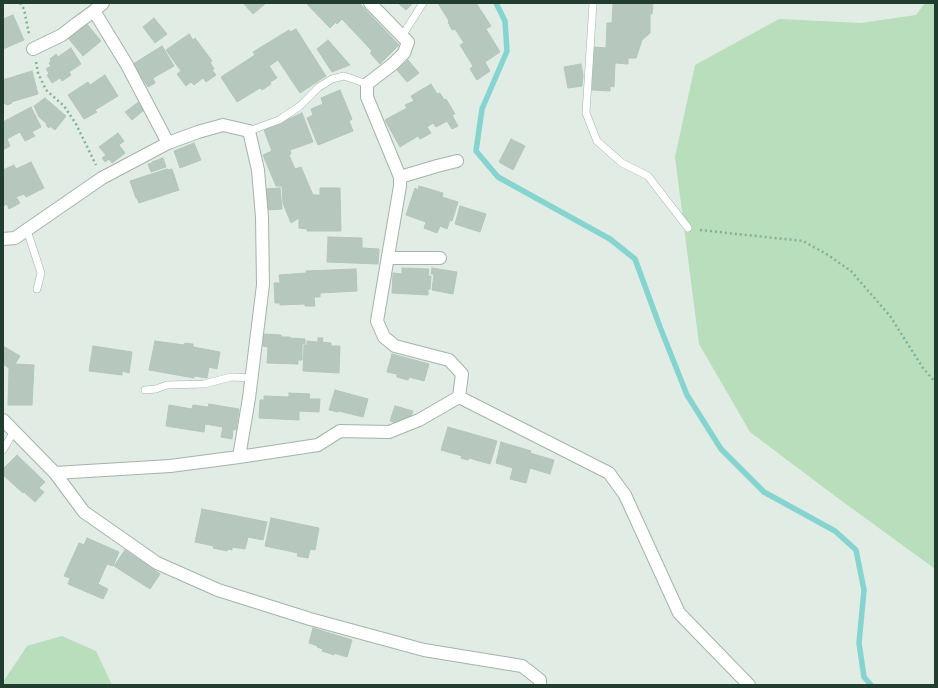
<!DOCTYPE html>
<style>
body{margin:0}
#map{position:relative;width:938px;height:688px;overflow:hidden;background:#e1ece5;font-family:"Roboto Condensed",sans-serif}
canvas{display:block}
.frame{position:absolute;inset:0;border:4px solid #203d30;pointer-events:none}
</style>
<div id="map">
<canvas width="938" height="688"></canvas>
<div class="frame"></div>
</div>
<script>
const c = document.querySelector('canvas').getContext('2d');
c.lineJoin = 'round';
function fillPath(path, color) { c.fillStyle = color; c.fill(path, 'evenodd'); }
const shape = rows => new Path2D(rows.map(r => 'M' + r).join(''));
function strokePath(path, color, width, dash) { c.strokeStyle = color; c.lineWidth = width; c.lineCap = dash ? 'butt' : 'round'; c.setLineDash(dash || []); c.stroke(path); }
fillPath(shape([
 [925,3,935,3,935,569,835,496,750,432,699,344,675,157,695,65,779,19,861,23,916,15],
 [62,636,96,651,112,685,3,685,3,682,27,646]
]), '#b9debb');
strokePath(shape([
 [496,3,505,21,507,51,482,109,476,151,498,177,610,239,635,259,660,327,687,395,721,449,764,492,835,531,856,550,864,590,859,643,864,677,871,685]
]), '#86d4d0', 5.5);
const building = shape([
 [243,3,266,3,253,14,243,3],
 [306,3,359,3,399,45,380,64,370,53,372,51,342,19,337,24,336,22,330,28,306,3],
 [398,3,413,3,406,10,398,3],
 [438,3,476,3,491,26,486,29,500,52,485,62,490,71,477,80,470,69,473,66,460,45,464,43,455,29,452,30,448,22,449,21,438,3],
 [613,3,653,3,652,14,650,14,650,33,642,40,636,58,628,58,628,64,615,63,614,87,610,86,610,91,592,90,594,47,606,48,607,23,612,23,613,3],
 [13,15,24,40,3,49,3,19,13,15],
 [154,18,167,34,155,43,143,27,154,18],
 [86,23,101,41,83,56,68,38,86,23],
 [296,29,326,76,300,93,278,60,269,66,277,78,270,82,271,84,262,90,260,88,237,102,221,77,255,55,253,52,289,30,290,32,296,29],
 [189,34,193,40,195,38,212,61,210,62,214,69,212,70,216,75,206,82,203,78,194,85,191,82,186,86,177,74,181,71,166,50,189,34],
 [328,40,350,65,332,72,317,49,328,40],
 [162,46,174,66,153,78,155,83,148,87,133,64,162,46],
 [71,48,81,64,69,72,71,75,62,81,60,78,52,83,47,75,49,73,46,69,51,66,49,63,51,61,50,59,56,54,58,57,71,48],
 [408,60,419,73,407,82,397,70,408,60],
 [581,64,583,75,582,86,568,88,564,67,581,64],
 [32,71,38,94,11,102,12,103,7,105,6,104,5,104,3,97,3,80,32,71],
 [105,75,118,96,95,110,97,112,84,119,68,95,88,82,90,85,105,75],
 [431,84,437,94,440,93,444,100,446,99,455,114,452,115,458,126,452,129,447,121,436,127,433,123,427,127,431,133,420,139,418,136,400,147,385,120,407,108,405,105,414,101,411,96,431,84],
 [340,90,352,119,349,121,353,131,318,145,307,118,313,115,311,109,323,104,321,98,340,90],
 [45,98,66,116,55,130,50,126,49,128,46,125,47,124,39,117,34,106,45,98],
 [140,101,144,110,132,120,125,112,140,101],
 [31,107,41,127,32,132,35,136,25,141,20,132,7,139,10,146,3,150,3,122,31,107],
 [302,113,313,142,290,150,291,154,289,155,295,169,301,167,313,195,320,195,320,188,340,188,341,231,307,231,307,229,299,228,299,218,291,223,283,203,282,186,276,186,263,155,272,151,264,130,302,113],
 [118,133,124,141,119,145,125,153,112,163,109,159,105,162,102,158,106,155,99,147,118,133],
 [511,139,525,146,513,170,499,162,511,139],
 [194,143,201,160,180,168,174,151,194,143],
 [163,158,166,167,151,172,148,164,152,163,152,162,163,158],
 [31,162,44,188,26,197,24,194,16,197,20,203,9,209,7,204,3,206,3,170,14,165,16,169,31,162],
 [167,169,168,170,172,169,179,190,139,203,137,198,136,198,130,181,167,169],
 [419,186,443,193,442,197,458,202,452,221,450,220,447,229,440,226,437,233,424,228,426,222,406,215,415,188,418,190,419,186],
 [280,188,282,209,266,210,265,189,280,188],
 [460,206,486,214,480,232,455,224,460,206],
 [328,237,362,238,362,248,379,249,378,264,327,262,328,237],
 [402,268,429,269,428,276,431,276,430,289,428,289,428,295,392,293,393,273,402,274,402,268],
 [432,268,457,272,453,294,432,290,434,274,431,274,432,268],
 [356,269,357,291,320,293,320,297,314,297,315,306,305,306,305,304,280,305,280,303,275,303,274,283,280,283,279,275,307,273,306,271,356,269],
 [263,334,281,335,281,337,290,337,290,338,305,339,305,344,302,344,302,360,298,360,298,364,267,363,268,347,263,346,263,334],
 [318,338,323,338,322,342,331,343,331,346,340,346,339,373,303,371,304,345,307,345,307,341,318,342,318,338],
 [155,341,184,345,185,343,193,344,193,347,220,352,217,369,209,367,207,378,194,376,194,378,149,370,155,341],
 [3,346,20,356,15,364,34,365,32,405,8,405,9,368,3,364,3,346],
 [93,346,132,352,129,373,122,371,122,375,89,371,93,346],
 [392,354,429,364,424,381,409,377,408,380,397,377,397,374,387,372,392,354],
 [335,390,368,399,363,417,339,411,338,412,329,410,335,390],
 [289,393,310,394,309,399,320,399,319,412,299,411,299,420,259,418,260,400,264,400,264,396,289,397,289,393],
 [209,404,239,409,236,430,233,429,232,439,221,437,223,427,205,424,204,432,166,426,169,405,192,409,193,405,208,407,209,404],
 [395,406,413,411,411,416,397,423,390,421,395,406],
 [448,427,497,441,490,464,469,458,468,460,461,458,462,456,441,450,448,427],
 [501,442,531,451,530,453,554,460,550,474,530,468,526,483,510,479,513,468,496,463,501,442],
 [17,455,45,482,39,488,44,492,35,502,24,492,23,493,3,475,3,469,17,455],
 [202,509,267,522,263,540,248,537,245,549,232,547,232,550,228,549,227,551,213,548,214,546,195,542,202,509],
 [271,518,319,528,315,550,310,549,308,558,297,556,298,553,265,546,271,518],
 [87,538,119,552,113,566,107,564,98,584,108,589,103,599,68,584,70,578,64,576,79,543,84,545,87,538],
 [125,550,160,574,150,589,114,566,125,550],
 [313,628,352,640,347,657,334,653,334,655,322,651,323,649,317,647,318,646,309,643,313,628]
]);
fillPath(building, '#b6c7bd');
strokePath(building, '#b3c6ba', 1);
const service = shape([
 [593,3,586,113,597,141,622,163,648,176,688,228],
 [402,36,423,3],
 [249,131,279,120,300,106,319,87,332,79,344,76,367,84],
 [27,230,41,273,37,289],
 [145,390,156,389,167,385,204,384,231,377,252,378],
 [3,450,14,431]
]);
const minor = shape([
 [103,3,94,11,127,65,168,143],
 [370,3,408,42,404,53,393,64,367,84,367,97,400,177,400,186,377,321,384,337,395,346,449,360,462,374,459,397],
 [33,49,62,35,76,24,94,11],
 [400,177,437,166,457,161],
 [3,239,15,238,102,178,168,143,198,132,223,125,249,131,258,170,262,217,263,285,249,398,239,457],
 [388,258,440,258],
 [459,397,609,473,625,495,679,613,749,685],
 [3,420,55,473,84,512,157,563,218,590,310,619,424,650,522,666,540,680,540,685],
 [55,473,170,466,239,457,318,445,340,431,389,432,419,420,459,397]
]);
strokePath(service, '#a3b4ab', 8);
strokePath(minor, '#a3b4ab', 14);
strokePath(shape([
 [20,3,24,9,29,34],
 [36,62,38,73,46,90,64,106,76,124,96,165],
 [700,230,803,241,828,255,851,271,890,316,923,368,935,382]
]), '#80b197', 2.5, [2, 3]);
strokePath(service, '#fff', 7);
strokePath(minor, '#fff', 12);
</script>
